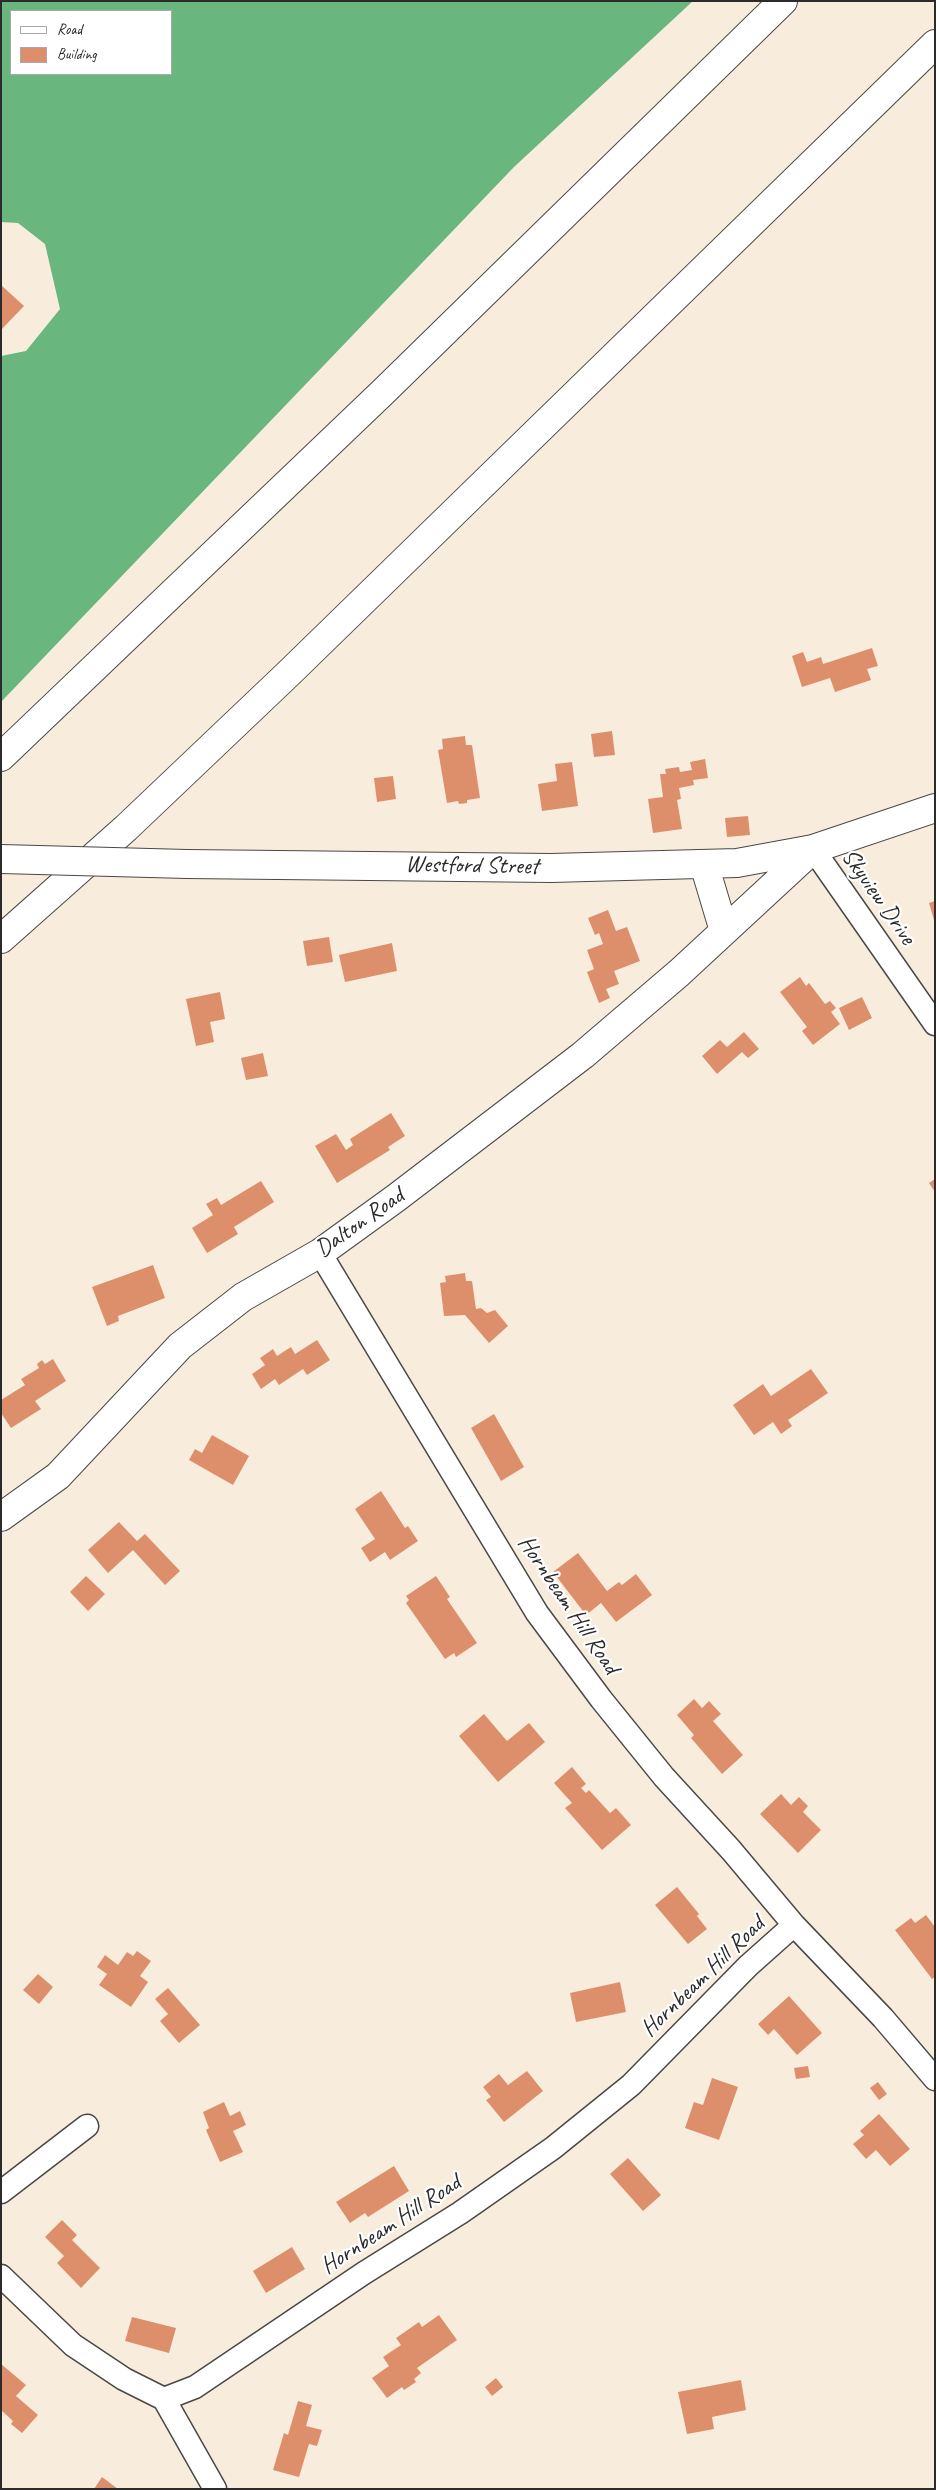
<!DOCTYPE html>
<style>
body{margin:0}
#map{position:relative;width:936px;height:2490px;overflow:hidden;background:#f8eddc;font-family:Caveat,sans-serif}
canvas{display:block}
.frame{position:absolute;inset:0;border:2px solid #2b2b2b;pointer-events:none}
.legend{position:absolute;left:10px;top:10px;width:162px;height:65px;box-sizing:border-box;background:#fff;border:1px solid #aaa;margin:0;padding:6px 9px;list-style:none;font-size:15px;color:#2b2b2b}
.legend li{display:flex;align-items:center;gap:10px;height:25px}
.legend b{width:25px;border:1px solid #aaa}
</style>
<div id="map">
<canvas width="936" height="2490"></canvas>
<div class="frame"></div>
<ul class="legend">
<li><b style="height:6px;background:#fff"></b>Road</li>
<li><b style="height:14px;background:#dd8f6c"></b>Building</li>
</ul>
</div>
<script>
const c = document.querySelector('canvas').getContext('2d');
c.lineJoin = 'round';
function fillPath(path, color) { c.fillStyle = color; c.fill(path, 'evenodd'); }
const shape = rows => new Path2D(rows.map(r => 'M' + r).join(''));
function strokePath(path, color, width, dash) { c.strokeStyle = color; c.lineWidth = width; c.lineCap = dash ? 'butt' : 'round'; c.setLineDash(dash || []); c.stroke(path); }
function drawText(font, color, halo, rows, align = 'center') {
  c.font = font + ' Caveat,sans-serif'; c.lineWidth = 4.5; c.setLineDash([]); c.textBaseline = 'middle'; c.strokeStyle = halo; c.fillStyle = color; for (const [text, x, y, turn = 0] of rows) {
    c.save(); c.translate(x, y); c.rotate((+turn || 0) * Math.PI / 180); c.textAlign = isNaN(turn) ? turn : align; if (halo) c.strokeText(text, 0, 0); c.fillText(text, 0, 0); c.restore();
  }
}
fillPath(shape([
 [1,1,693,1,514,167,1,702,1,356,26,351,60,309,45,244,18,223,1,222],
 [11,11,171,11,171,74,11,74]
]), '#69b67e');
fillPath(shape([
 [1,285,24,306,1,330],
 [872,648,878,666,867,669,871,680,835,692,830,678,802,687,792,656,803,652,807,662,821,657,823,664],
 [612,731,615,755,594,757,591,734],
 [465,736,466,745,472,745,480,798,467,800,467,803,459,804,458,801,447,803,438,750,443,749,442,739],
 [705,759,708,778,693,780,694,785,679,788,681,799,677,800,682,829,653,833,648,799,663,797,660,774,666,774,665,769,679,767,680,772,692,770,690,762],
 [572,762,578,806,542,811,538,784,557,781,555,764],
 [393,776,396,799,377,802,374,778],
 [748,816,750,835,727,837,725,818],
 [935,901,935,920,934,920,929,903],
 [608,910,616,931,627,927,640,961,614,971,619,984,606,989,610,998,599,1003,587,972,594,969,587,950,603,944,599,933,595,935,588,918],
 [329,937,333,962,307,966,303,941],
 [392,943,397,971,345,982,339,955],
 [800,977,806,986,809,983,825,1004,830,1001,836,1008,831,1012,840,1024,813,1045,802,1031,807,1027,780,992],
 [220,992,225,1019,210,1022,214,1042,196,1046,186,999],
 [862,997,872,1018,849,1030,839,1008],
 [744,1032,759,1049,748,1058,742,1052,717,1074,702,1056,720,1040,727,1047],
 [263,1053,268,1076,246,1080,241,1058],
 [391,1113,405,1136,388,1147,390,1150,337,1183,315,1146,336,1134,346,1150,353,1145,350,1139],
 [935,1179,935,1192,929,1183],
 [261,1181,274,1202,234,1227,238,1234,207,1253,192,1228,213,1215,206,1204,217,1198,221,1205],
 [153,1265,165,1298,118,1316,119,1321,107,1326,92,1287],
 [465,1273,466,1281,472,1281,476,1309,481,1308,487,1313,495,1310,508,1326,489,1343,465,1315,444,1316,440,1283,446,1282,445,1276],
 [317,1340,330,1360,307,1375,303,1369,279,1385,275,1379,261,1389,252,1374,265,1365,260,1358,273,1349,277,1356,291,1347,295,1354],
 [53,1359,66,1381,35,1401,41,1409,11,1428,1,1413,1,1400,25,1385,21,1379,39,1368,37,1364,42,1360,45,1364],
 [811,1369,828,1393,788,1420,792,1426,781,1434,773,1422,754,1435,733,1405,763,1384,771,1396],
 [494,1414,524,1467,501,1481,471,1428],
 [212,1435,249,1456,233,1485,189,1460,195,1449,202,1453],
 [381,1491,405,1528,408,1526,418,1541,390,1560,385,1552,370,1562,361,1548,375,1539,355,1509],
 [119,1522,137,1541,145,1534,180,1571,165,1585,133,1550,108,1573,88,1550],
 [578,1553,607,1591,619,1582,622,1585,636,1574,652,1595,616,1622,601,1603,586,1615,553,1572],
 [86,1576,105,1594,88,1611,70,1592],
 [436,1576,450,1597,447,1599,477,1643,456,1657,454,1653,445,1659,406,1603,409,1600,406,1596],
 [694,1699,702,1708,709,1701,721,1714,713,1721,743,1755,722,1774,691,1738,694,1735,677,1715],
 [484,1714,507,1741,529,1723,545,1742,498,1782,459,1736],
 [572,1767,586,1784,581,1788,586,1793,589,1790,610,1813,616,1808,631,1825,602,1850,565,1808,572,1803,554,1783],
 [781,1794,791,1805,799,1797,808,1806,803,1812,821,1830,798,1853,760,1814],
 [677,1887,699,1914,697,1916,707,1929,688,1944,655,1905],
 [926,1915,935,1927,935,1977,932,1979,895,1930,911,1918,915,1923],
 [137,1951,151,1961,140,1976,148,1982,131,2007,99,1985,107,1974,97,1967,105,1955,118,1965,127,1952,133,1956],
 [38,1974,53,1987,39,2004,23,1990],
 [620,1982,626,2012,576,2022,570,1993],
 [168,1988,200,2025,179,2043,160,2021,168,2014,155,1999],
 [789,1996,822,2033,797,2055,774,2029,768,2035,758,2024],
 [808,2066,810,2077,796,2079,794,2068],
 [527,2071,543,2091,504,2122,486,2100,491,2097,483,2087,499,2074,508,2085],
 [712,2078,738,2087,719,2140,685,2128,694,2102,703,2105],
 [878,2082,887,2094,879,2100,870,2088],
 [224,2102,230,2116,240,2111,246,2125,233,2131,243,2152,220,2162,206,2130,209,2128,203,2112],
 [879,2114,910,2149,890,2166,876,2150,866,2159,853,2144,864,2135,860,2131],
 [628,2158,661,2195,643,2211,610,2174],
 [394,2166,409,2191,368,2217,365,2213,350,2223,336,2202],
 [62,2220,77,2235,72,2240,100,2268,81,2288,57,2263,64,2256,45,2237],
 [292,2247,305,2269,266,2293,253,2271],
 [439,2315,457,2340,417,2368,421,2373,414,2379,416,2382,404,2390,402,2387,387,2398,372,2378,389,2366,383,2357,401,2345,396,2338,419,2322,422,2327],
 [132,2317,176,2328,169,2353,125,2341],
 [1,2364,26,2385,16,2396,38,2415,22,2433,11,2424,13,2421,1,2410],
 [496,2378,503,2387,492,2396,485,2387],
 [741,2380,746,2410,712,2417,714,2429,687,2434,678,2392],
 [298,2401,312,2405,306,2426,322,2430,317,2446,309,2444,299,2477,273,2470,284,2433,288,2435],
 [102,2477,118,2489,94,2489]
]), '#dd8f6c');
const street = shape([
 [813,849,935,1024],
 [794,1925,883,2018,935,2079],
 [1,2192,87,2126],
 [1,2276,73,2345,124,2379,164,2399,195,2387,364,2273,460,2213,553,2148,631,2085,748,1966,794,1925,731,1850,664,1777,601,1699,537,1613,320,1253],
 [164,2399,215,2489]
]);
const secondary = shape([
 [187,864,551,868,737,863,813,849,935,808],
 [704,864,724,931],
 [1,1517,58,1476,180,1346,243,1297,320,1253,396,1198,583,1055,679,973,813,849]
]);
const highway = shape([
 [1,757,383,392,783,1],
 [1,939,126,828,288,674,935,44]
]);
strokePath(street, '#4a4846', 25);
strokePath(secondary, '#4a4846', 30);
strokePath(highway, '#4a4846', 30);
strokePath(street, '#fff', 22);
strokePath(secondary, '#fff', 28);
strokePath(highway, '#fff', 28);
const secondaryBridge = shape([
 [1,859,187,864]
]);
strokePath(secondaryBridge, '#4a4846', 30, []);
strokePath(secondaryBridge, '#fff', 28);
drawText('24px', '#2b2b2b', '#fff', [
 ["Westford Street",472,866,1],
 ["Skyview Drive",878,897,55],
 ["Dalton Road",360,1223,-35],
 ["Hornbeam Hill Road",568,1605,56],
 ["Hornbeam Hill Road",703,1977,-44],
 ["Hornbeam Hill Road",391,2225,-33]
]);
</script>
